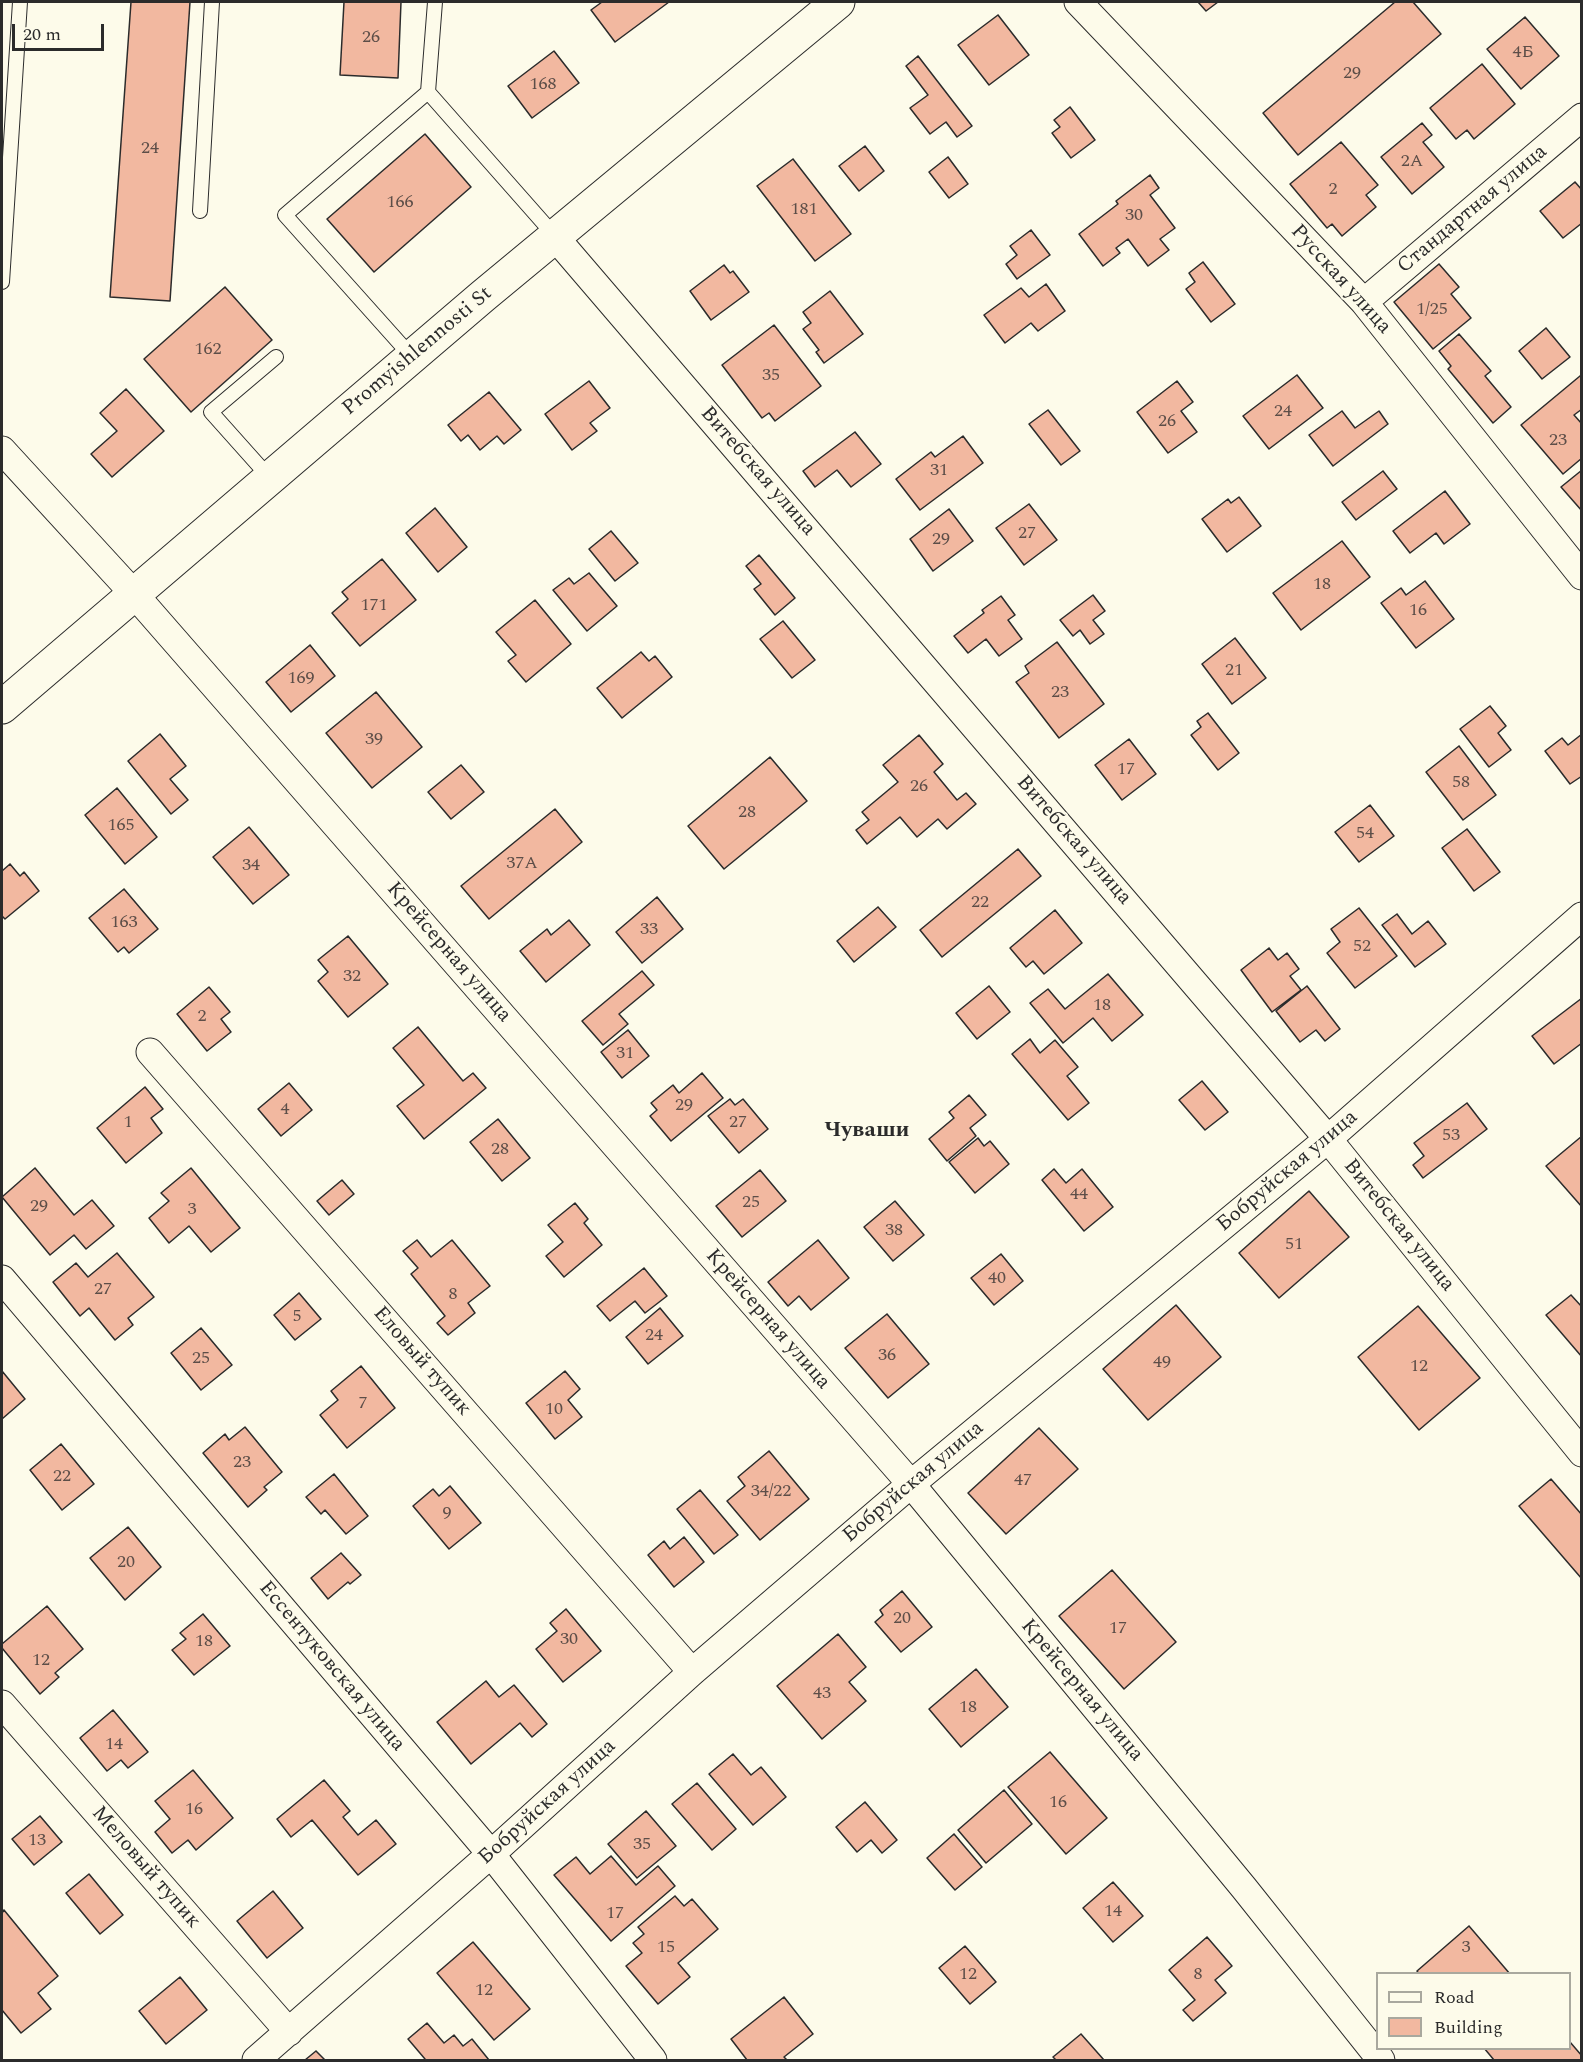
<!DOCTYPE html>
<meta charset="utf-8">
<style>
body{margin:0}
#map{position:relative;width:1583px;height:2062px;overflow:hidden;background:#fdfbea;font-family:Spectral,serif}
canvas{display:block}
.frame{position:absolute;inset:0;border:3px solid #2b2b2b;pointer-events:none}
.legend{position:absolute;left:1376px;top:1972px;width:195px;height:78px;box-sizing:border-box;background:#fdfbea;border:2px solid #a9a89e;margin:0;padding:8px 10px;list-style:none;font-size:18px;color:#2b2b2b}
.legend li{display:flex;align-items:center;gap:12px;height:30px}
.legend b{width:30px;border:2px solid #a9a89e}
.scale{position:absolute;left:12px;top:24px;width:92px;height:27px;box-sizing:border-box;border:3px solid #2b2b2b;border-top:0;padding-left:8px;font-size:18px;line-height:21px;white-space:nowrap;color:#2b2b2b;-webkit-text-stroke:4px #fdfbea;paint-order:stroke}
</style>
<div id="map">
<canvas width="1583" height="2062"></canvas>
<div class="frame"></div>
<ul class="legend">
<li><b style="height:8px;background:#fdfbea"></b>Road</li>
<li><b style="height:16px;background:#f2b8a0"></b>Building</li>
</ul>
<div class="scale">20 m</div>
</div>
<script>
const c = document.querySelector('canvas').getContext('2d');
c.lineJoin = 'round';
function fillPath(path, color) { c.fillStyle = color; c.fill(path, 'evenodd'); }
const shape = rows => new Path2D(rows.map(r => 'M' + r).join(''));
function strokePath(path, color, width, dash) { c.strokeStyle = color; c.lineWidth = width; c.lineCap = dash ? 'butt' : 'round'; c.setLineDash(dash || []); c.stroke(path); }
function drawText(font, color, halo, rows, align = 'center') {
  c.font = font + ' Spectral,serif'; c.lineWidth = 4.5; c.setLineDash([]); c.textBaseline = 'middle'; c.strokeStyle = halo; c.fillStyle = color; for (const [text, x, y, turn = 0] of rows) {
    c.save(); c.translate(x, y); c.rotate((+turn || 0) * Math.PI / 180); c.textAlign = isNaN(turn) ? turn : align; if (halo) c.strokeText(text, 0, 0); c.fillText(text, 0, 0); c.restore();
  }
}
const building = shape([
 [131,2,190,2,170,301,110,297,131,2],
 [344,2,401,2,398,78,340,75,344,2],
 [602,2,669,2,615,42,591,10,602,2],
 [1198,2,1218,2,1206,11,1198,2],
 [1395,2,1413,2,1441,34,1298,155,1263,113,1395,2],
 [998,15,1029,55,989,85,958,45,998,15],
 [1525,17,1559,56,1521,89,1487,49,1525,17],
 [554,51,579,83,532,118,508,86,554,51],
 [918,56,972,126,957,137,946,122,930,134,910,108,928,95,906,66,918,56],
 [1482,64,1515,104,1474,139,1467,130,1456,139,1430,108,1482,64],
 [1070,107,1095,140,1071,158,1052,133,1060,127,1054,120,1070,107],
 [1422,123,1432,135,1423,142,1444,167,1412,194,1381,157,1422,123],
 [425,134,471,187,374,272,327,219,425,134],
 [1341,142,1378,185,1366,195,1376,207,1342,236,1332,224,1327,228,1290,184,1341,142],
 [865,146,884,171,859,191,839,166,865,146],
 [948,157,968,184,949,198,929,172,948,157],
 [793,159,851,234,815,261,757,186,793,159],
 [1150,175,1159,188,1150,195,1175,228,1160,239,1169,250,1148,266,1128,239,1116,248,1120,253,1103,266,1079,234,1118,204,1116,201,1150,175],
 [1575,182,1582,190,1582,223,1563,238,1540,211,1575,182],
 [1031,230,1050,255,1017,279,1006,264,1017,255,1010,246,1031,230],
 [1203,262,1235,304,1211,322,1186,289,1195,282,1189,273,1203,262],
 [1439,264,1459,287,1451,294,1471,318,1433,349,1394,302,1439,264],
 [724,265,730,273,733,271,749,292,711,320,690,291,724,265],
 [1046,284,1065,311,1038,331,1031,323,1005,343,984,315,1021,288,1029,297,1046,284],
 [225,287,272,340,191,412,144,359,225,287],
 [830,291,863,334,824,363,816,352,819,350,803,329,811,323,803,312,830,291],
 [774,325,821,386,775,421,769,413,762,418,722,365,774,325],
 [1546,328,1570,357,1542,379,1519,351,1546,328],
 [1459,334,1491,371,1485,376,1511,407,1493,423,1448,369,1451,366,1439,351,1459,334],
 [1297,375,1323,408,1269,449,1243,416,1297,375],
 [1580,376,1582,378,1582,409,1574,415,1582,424,1582,458,1563,474,1521,425,1580,376],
 [589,381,610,408,590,423,597,431,572,450,545,414,589,381],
 [1177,381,1193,402,1181,411,1197,432,1168,453,1137,412,1177,381],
 [126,389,164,431,112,477,91,454,117,431,100,413,126,389],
 [489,392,521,430,504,444,497,436,480,450,468,435,461,441,448,425,489,392],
 [1048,410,1080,451,1061,465,1029,424,1048,410],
 [1342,411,1355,428,1379,411,1388,424,1333,466,1309,435,1342,411],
 [855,432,881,464,851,487,837,470,815,487,803,471,855,432],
 [963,436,983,463,920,510,896,479,931,452,935,457,963,436],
 [1582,470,1582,511,1561,487,1582,470],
 [1383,471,1397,489,1356,520,1342,502,1383,471],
 [1445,491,1470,524,1444,544,1436,533,1410,553,1393,531,1445,491],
 [1239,497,1261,526,1227,552,1202,519,1228,499,1231,503,1239,497],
 [1029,504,1057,540,1024,565,996,528,1029,504],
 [435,508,467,547,438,572,406,533,435,508],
 [949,509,973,541,933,571,910,539,949,509],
 [611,531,638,563,615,581,589,549,611,531],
 [1342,541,1370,577,1301,630,1273,593,1342,541],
 [759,555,795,598,775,615,754,589,761,584,746,566,759,555],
 [382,559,416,600,360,646,332,613,348,599,342,592,382,559],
 [589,573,617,606,587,631,553,590,569,578,574,584,589,573],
 [1425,581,1454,619,1416,648,1381,603,1401,588,1406,595,1425,581],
 [1093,595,1105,611,1093,620,1104,634,1090,644,1080,630,1073,636,1060,620,1093,595],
 [1001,596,1015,615,1008,620,1022,639,999,656,986,639,968,653,954,636,984,613,982,610,1001,596],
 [535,600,571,644,526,682,508,661,516,655,496,632,535,600],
 [783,621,815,660,792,678,760,639,783,621],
 [1235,638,1266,678,1232,704,1202,664,1235,638],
 [1057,642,1104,704,1059,738,1016,682,1029,673,1025,666,1057,642],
 [310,645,335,676,291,712,266,682,310,645],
 [641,652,649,661,655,656,672,677,622,718,597,688,641,652],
 [376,692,422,747,372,788,326,733,376,692],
 [1490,706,1506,726,1498,733,1511,750,1489,767,1460,729,1490,706],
 [1208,713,1239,753,1218,770,1191,735,1201,727,1197,721,1208,713],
 [160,734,186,766,170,779,188,800,171,814,128,761,160,734],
 [1582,734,1582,776,1570,784,1545,751,1562,738,1568,745,1582,734],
 [919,735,943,764,934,772,957,800,966,793,976,804,947,829,938,819,917,837,900,817,867,844,856,830,869,820,862,812,898,782,883,765,919,735],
 [1129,739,1156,774,1122,800,1095,765,1129,739],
 [1459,746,1496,795,1463,820,1426,772,1459,746],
 [770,757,807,801,724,869,688,826,770,757],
 [461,765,484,792,451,819,428,792,461,765],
 [117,788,157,837,125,864,85,815,117,788],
 [1370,805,1394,836,1359,862,1335,832,1370,805],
 [555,809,582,842,489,919,461,886,555,809],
 [249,827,289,875,253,904,213,857,249,827],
 [1467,829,1500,872,1474,891,1442,848,1467,829],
 [1018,849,1041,876,942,957,920,930,1018,849],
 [10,864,20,876,24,872,39,891,5,919,2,916,2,871,10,864],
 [124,889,158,929,129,953,124,947,118,952,89,918,124,889],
 [657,897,683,929,642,963,616,932,657,897],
 [878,907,896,927,854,962,837,941,878,907],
 [1359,908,1397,956,1355,988,1327,953,1340,942,1331,929,1359,908],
 [1055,910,1082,943,1044,974,1033,961,1026,967,1010,948,1055,910],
 [1397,914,1412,934,1428,921,1446,944,1415,967,1382,925,1397,914],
 [569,920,590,945,546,982,520,951,547,929,551,935,569,920],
 [348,936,388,984,348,1017,318,981,328,972,318,960,348,936],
 [1269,948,1278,960,1287,953,1299,969,1290,976,1301,990,1272,1012,1241,970,1269,948],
 [642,971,654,985,619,1014,628,1024,603,1045,582,1021,642,971],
 [1108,974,1143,1015,1112,1041,1093,1018,1063,1043,1030,1003,1048,989,1065,1009,1108,974],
 [989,986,1010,1012,977,1039,956,1013,989,986],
 [1307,986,1340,1029,1325,1041,1316,1030,1300,1042,1276,1011,1307,986],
 [209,987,230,1012,221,1019,231,1032,207,1051,177,1014,209,987],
 [1582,998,1582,1043,1554,1064,1532,1036,1582,998],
 [418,1027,463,1081,473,1073,486,1088,424,1139,397,1106,424,1085,393,1048,418,1027],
 [628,1030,649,1056,622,1078,601,1052,628,1030],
 [1030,1039,1040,1053,1055,1040,1078,1067,1067,1076,1089,1103,1068,1120,1012,1054,1030,1039],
 [702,1073,723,1098,671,1141,650,1116,657,1110,651,1103,673,1085,679,1093,702,1073],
 [1202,1081,1228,1112,1205,1130,1179,1100,1202,1081],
 [289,1083,312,1110,281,1136,258,1109,289,1083],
 [145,1087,163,1109,151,1118,162,1133,126,1163,97,1128,145,1087],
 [969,1095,986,1115,970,1128,976,1136,947,1161,929,1139,954,1118,949,1112,969,1095],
 [730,1099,735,1105,743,1099,768,1129,739,1153,708,1116,730,1099],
 [1467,1103,1487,1129,1423,1178,1413,1165,1424,1156,1414,1143,1467,1103],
 [498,1119,530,1158,502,1181,470,1142,498,1119],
 [1582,1136,1582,1207,1546,1166,1582,1136],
 [978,1138,984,1146,990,1141,1009,1164,975,1193,949,1162,978,1138],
 [35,1168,74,1215,92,1200,114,1226,86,1249,74,1235,50,1255,2,1197,35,1168],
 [191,1168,240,1228,211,1252,189,1226,169,1243,149,1218,169,1201,161,1193,191,1168],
 [1054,1169,1066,1183,1082,1169,1113,1207,1084,1231,1042,1180,1054,1169],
 [760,1170,786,1201,742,1237,716,1206,760,1170],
 [342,1180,354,1194,329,1215,317,1201,342,1180],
 [1309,1191,1349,1237,1279,1298,1239,1253,1309,1191],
 [895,1201,924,1235,893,1261,864,1227,895,1201],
 [575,1203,588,1219,584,1223,602,1245,564,1277,546,1256,563,1242,548,1225,575,1203],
 [417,1240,431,1257,452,1240,490,1286,468,1303,475,1313,448,1335,437,1323,445,1316,411,1274,418,1268,403,1251,417,1240],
 [818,1240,849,1278,811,1310,799,1296,788,1306,768,1282,818,1240],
 [117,1253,154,1297,128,1318,133,1325,115,1340,89,1308,80,1316,53,1282,76,1263,88,1277,117,1253],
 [1001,1254,1023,1281,994,1305,971,1278,1001,1254],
 [644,1268,667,1296,645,1313,635,1301,610,1321,597,1306,644,1268],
 [299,1293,321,1319,295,1340,274,1315,299,1293],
 [1571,1295,1582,1307,1582,1357,1546,1315,1571,1295],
 [1176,1305,1221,1357,1148,1420,1103,1369,1176,1305],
 [1418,1306,1480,1378,1419,1430,1358,1357,1418,1306],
 [660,1308,683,1336,648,1364,626,1337,660,1308],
 [887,1314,929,1364,888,1398,845,1348,887,1314],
 [201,1328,232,1365,201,1390,171,1353,201,1328],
 [361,1366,395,1408,347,1448,320,1415,338,1400,331,1391,361,1366],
 [2,1371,25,1399,2,1419,2,1371],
 [565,1371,580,1389,568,1400,582,1417,555,1439,526,1403,565,1371],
 [245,1427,282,1472,264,1487,267,1490,248,1507,203,1453,225,1434,229,1440,245,1427],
 [1039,1428,1078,1469,1006,1534,968,1493,1039,1428],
 [61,1444,94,1484,62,1510,30,1470,61,1444],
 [769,1451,809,1499,760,1540,727,1501,745,1486,738,1477,769,1451],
 [334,1474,368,1516,346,1534,325,1510,321,1514,306,1497,334,1474],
 [1551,1479,1582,1515,1582,1579,1519,1506,1551,1479],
 [450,1486,481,1523,449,1549,413,1506,433,1489,439,1496,450,1486],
 [700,1490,738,1535,714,1554,677,1509,700,1490],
 [128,1527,161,1567,125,1600,90,1558,128,1527],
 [684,1537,704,1562,674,1587,648,1555,664,1541,670,1549,684,1537],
 [341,1553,361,1575,350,1584,348,1582,328,1599,311,1578,341,1553],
 [1112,1570,1176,1642,1124,1689,1059,1616,1112,1570],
 [902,1591,932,1627,901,1652,875,1622,883,1615,880,1610,902,1591],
 [47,1606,83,1649,55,1673,59,1677,40,1694,2,1648,2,1644,47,1606],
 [566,1609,601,1651,563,1682,536,1649,557,1631,550,1623,566,1609],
 [203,1614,230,1646,194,1675,172,1650,186,1639,180,1633,203,1614],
 [838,1634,866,1667,849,1682,866,1701,822,1739,777,1686,838,1634],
 [976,1669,1008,1707,961,1747,929,1709,976,1669],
 [486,1681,499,1697,514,1685,547,1724,532,1737,520,1723,471,1764,437,1722,486,1681],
 [113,1710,148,1752,128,1768,121,1760,107,1771,80,1738,113,1710],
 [1050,1752,1107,1818,1066,1854,1008,1787,1050,1752],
 [733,1754,751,1775,761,1767,786,1797,753,1825,709,1774,733,1754],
 [193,1770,233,1818,196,1850,188,1840,172,1853,155,1832,170,1819,155,1801,193,1770],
 [324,1780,350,1811,343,1817,358,1835,376,1820,396,1844,358,1875,312,1820,291,1837,277,1819,324,1780],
 [697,1783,736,1829,712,1850,672,1804,697,1783],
 [1004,1790,1032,1824,986,1863,958,1830,1004,1790],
 [865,1802,897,1840,882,1853,871,1840,857,1852,836,1827,865,1802],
 [646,1811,676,1846,637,1878,608,1844,646,1811],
 [40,1816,62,1842,34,1865,12,1839,40,1816],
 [954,1834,982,1867,955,1890,927,1858,954,1834],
 [611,1856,636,1885,658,1866,675,1886,611,1941,554,1875,576,1857,590,1874,611,1856],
 [89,1874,123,1915,100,1934,66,1893,89,1874],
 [1113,1882,1143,1916,1113,1942,1083,1908,1113,1882],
 [273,1891,303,1928,267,1958,237,1921,273,1891],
 [675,1896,684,1906,692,1899,718,1929,678,1963,690,1977,658,2004,626,1966,642,1953,633,1943,644,1934,638,1927,675,1896],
 [4,1910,58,1976,38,1993,51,2009,21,2033,2,2010,2,1913,4,1910],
 [1469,1926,1510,1974,1419,1974,1417,1971,1469,1926],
 [1207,1937,1232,1966,1215,1980,1226,1993,1193,2021,1183,2010,1195,2000,1169,1970,1207,1937],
 [473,1942,530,2009,494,2040,437,1973,473,1942],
 [965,1946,996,1982,970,2004,939,1968,965,1946],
 [180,1977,207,2010,166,2044,139,2011,180,1977],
 [784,1997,813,2034,784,2057,787,2060,747,2060,731,2039,784,1997],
 [427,2023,444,2043,454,2035,463,2046,472,2039,489,2060,424,2060,425,2059,408,2039,427,2023],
 [1081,2034,1104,2060,1056,2060,1053,2057,1081,2034],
 [1570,2042,1582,2056,1582,2060,1494,2060,1484,2048,1570,2048,1570,2042],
 [316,2051,325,2060,305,2060,316,2051]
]);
fillPath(building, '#f2b8a0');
strokePath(building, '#2b2b2b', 1.5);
const service = shape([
 [435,2,428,92,555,236],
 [200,211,212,2],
 [2,282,20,2],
 [412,357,285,215,428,92],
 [269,477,211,412,276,357]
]);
const minor = shape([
 [1078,2,1364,302,1582,576],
 [555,237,1328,1139,1582,1453],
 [1364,302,1582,117],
 [2,450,135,595,911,1484,1244,1888,1381,2060],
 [150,1052,692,1672],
 [2,1279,491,1854,653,2060],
 [2,1704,289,2032],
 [256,2060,491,1854,692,1672,911,1484,1328,1139,1582,916]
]);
const secondary = shape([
 [2,707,483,296,838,2]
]);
strokePath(service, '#2b2b2b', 16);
strokePath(minor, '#2b2b2b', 29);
strokePath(secondary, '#2b2b2b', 35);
strokePath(service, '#fdfbea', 14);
strokePath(minor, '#fdfbea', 27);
strokePath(secondary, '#fdfbea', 33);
drawText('18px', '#5d4e48', null, [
 ["26",371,38],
 ["4Б",1523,53],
 ["29",1352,74],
 ["168",543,85],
 ["24",150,149],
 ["2А",1412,162],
 ["2",1333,190],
 ["166",400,203],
 ["181",804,210],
 ["30",1134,216],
 ["1/25",1432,310],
 ["162",208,350],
 ["35",771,376],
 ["24",1283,412],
 ["26",1167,422],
 ["23",1558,441],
 ["31",939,471],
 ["27",1027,534],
 ["29",941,540],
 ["18",1322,585],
 ["171",374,606],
 ["16",1418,611],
 ["21",1234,671],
 ["169",301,679],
 ["23",1060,693],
 ["39",374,740],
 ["17",1126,770],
 ["58",1461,783],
 ["26",919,787],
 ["28",747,813],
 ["165",121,826],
 ["54",1365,834],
 ["37А",522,864],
 ["34",251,866],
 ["22",980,903],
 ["163",124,923],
 ["33",649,930],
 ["52",1362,947],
 ["32",352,977],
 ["18",1102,1006],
 ["2",202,1017],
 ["31",625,1054],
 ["29",684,1106],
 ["4",285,1110],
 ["1",128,1123],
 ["27",738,1123],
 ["53",1451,1136],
 ["28",500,1150],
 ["44",1079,1195],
 ["25",751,1203],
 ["29",39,1207],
 ["3",192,1210],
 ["38",894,1231],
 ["51",1294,1245],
 ["40",997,1279],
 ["27",103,1290],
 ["8",453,1295],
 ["5",297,1317],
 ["24",654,1336],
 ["36",887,1356],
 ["25",201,1359],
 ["49",1162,1363],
 ["12",1419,1367],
 ["7",363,1404],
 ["10",554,1410],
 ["23",242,1463],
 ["22",62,1477],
 ["47",1023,1481],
 ["34/22",771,1492],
 ["9",447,1514],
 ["20",126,1563],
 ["20",902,1619],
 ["17",1118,1629],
 ["30",569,1640],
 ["18",204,1642],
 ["12",41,1661],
 ["43",822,1694],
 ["18",968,1708],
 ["14",114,1745],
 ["16",1058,1803],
 ["16",194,1810],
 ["13",37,1841],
 ["35",642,1845],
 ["14",1113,1912],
 ["17",615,1914],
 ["15",666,1948],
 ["3",1466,1948],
 ["12",968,1975],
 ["8",1198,1975],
 ["12",484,1991]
]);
drawText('21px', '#2b2b2b', '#fdfbea', [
 ["Стандартная улица",1473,210,-40],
 ["Русская улица",1340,280,48],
 ["Promyishlennosti St",418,352,-40],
 ["Витебская улица",757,472,49],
 ["Витебская улица",1073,841,49],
 ["Крейсерная улица",448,953,49],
 ["Бобруйская улица",1288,1172,-40],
 ["Витебская улица",1398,1226,51],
 ["Крейсерная улица",767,1320,49],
 ["Еловый тупик",421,1362,49],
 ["Бобруйская улица",914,1483,-40],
 ["Ессентуковская улица",331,1667,50],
 ["Крейсерная улица",1081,1691,50],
 ["Бобруйская улица",548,1803,-42],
 ["Меловый тупик",145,1868,49]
]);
drawText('bold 22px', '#2b2b2b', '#fdfbea', [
 ["Чуваши",867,1132]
]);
</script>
